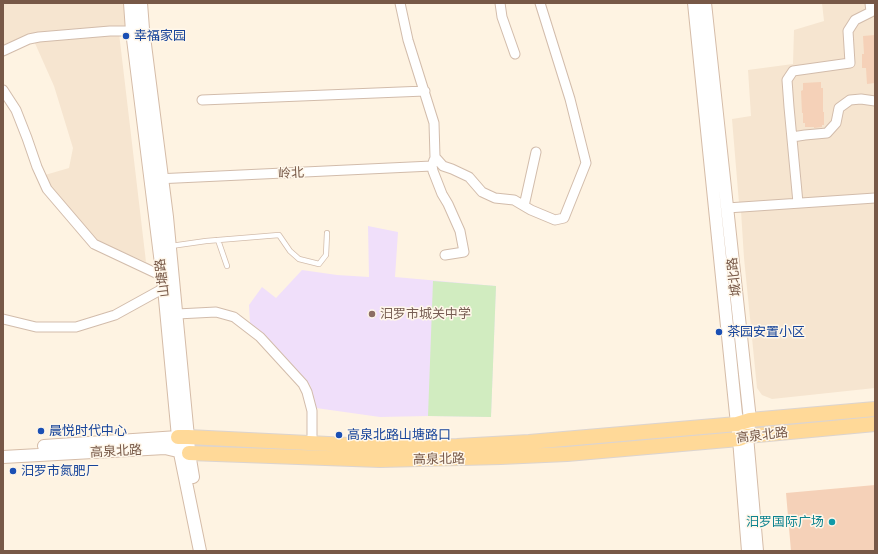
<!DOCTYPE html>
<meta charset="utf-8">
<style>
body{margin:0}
#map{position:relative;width:878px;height:554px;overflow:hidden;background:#fef3e2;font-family:"Exo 2",sans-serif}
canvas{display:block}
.frame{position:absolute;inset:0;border:4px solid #775847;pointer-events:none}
</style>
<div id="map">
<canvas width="878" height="554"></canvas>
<div class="frame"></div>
</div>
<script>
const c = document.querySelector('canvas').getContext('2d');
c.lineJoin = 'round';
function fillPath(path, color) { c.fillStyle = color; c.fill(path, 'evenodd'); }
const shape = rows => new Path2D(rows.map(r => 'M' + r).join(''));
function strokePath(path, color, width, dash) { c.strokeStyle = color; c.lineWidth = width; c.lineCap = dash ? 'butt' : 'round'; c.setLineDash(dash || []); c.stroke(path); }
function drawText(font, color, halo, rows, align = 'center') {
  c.font = font + ' "Exo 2","Noto Sans SC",sans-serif'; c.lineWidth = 3; c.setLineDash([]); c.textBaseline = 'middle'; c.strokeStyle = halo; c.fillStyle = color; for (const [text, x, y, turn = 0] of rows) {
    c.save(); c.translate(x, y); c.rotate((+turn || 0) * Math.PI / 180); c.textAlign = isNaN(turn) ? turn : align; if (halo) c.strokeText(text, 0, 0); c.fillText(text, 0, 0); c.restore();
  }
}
fillPath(shape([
 [3,3,125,3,126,26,33,33,3,46],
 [822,3,875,3,875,388,772,399,762,395,757,388,744,258,741,211,739,203,732,119,751,116,748,70,793,64,794,30,824,21],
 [119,33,146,262,93,239,53,190,45,175,69,168,73,148,54,86,34,41]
]), '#f6e5d0');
fillPath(shape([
 [368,226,398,232,395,277,496,286,491,417,428,416,380,417,316,408,310,385,279,351,260,331,253,327,250,323,249,305,262,287,276,298,302,270,337,275,369,277]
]), '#f0dffa');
fillPath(shape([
 [433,281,496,286,491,417,428,416]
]), '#d1ecc0');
fillPath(shape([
 [875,35,875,83,867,84,866,68,862,68,862,54,864,54,863,36],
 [821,82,821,88,823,88,823,112,824,112,824,125,822,125,822,127,814,128,814,127,805,127,805,123,803,123,803,113,802,113,801,91,803,90,803,83],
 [875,485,875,551,791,551,786,493]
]), '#f5d1b8');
const lane = shape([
 [218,240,227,266],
 [171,246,206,241,279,235,290,251,299,259,319,264,326,255,327,233]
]);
const street = shape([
 [400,3,408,40,434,123,435,157,443,166,452,169,469,177,482,192,495,198,514,200,531,210,555,220,564,218,586,163,570,99,540,3],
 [500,3,502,17,515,54],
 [3,51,29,39,39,37,110,31,132,31],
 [3,90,16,110,27,138,37,167,47,189,94,244,162,276],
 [202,100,425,91],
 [792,137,805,135,827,133,836,123,839,108,850,100,861,99,875,101],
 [434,160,432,166,433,171,442,194,448,204,460,231,464,252,445,255],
 [156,179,432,166],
 [798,203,789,107,787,80,793,71,850,63,848,31,855,20,871,12,870,3],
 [524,206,536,152],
 [727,208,875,198],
 [177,314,216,312,234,317,260,337,303,384,307,392,312,411,312,443],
 [3,319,36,327,76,327,115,315,164,288]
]);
const secondary = shape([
 [130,3,132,31,164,288,178,437,178,450,180,453,200,551],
 [141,3,143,29,167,217,188,437,189,453,193,477],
 [694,3,737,424,739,439,748,551],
 [705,3,750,420,747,436,757,551],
 [44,446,178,437],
 [3,457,165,448,186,453]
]);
const primary = shape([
 [178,437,188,437,389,447,457,446,529,442,737,424,750,420,875,409],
 [189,453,380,460,501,457,567,454,739,439,747,436,875,424]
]);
strokePath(lane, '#d2bcab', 6);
strokePath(street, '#d2bcab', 11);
strokePath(secondary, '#d5bca8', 14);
strokePath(primary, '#dcd4cf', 16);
strokePath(lane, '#fff', 4.5);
strokePath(street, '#fff', 9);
strokePath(secondary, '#fff', 12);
strokePath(primary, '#ffd998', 14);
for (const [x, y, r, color] of [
 [126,36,4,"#1a4fb4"],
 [372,314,4,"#8d6e63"],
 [719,332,4,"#1a4fb4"],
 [41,431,4,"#1a4fb4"],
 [339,435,4,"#1a4fb4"],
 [13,471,4,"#1a4fb4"],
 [832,522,4,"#0f9aa8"]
]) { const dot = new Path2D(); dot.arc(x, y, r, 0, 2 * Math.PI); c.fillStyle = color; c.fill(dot); strokePath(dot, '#fff7ea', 1.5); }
drawText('13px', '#164399', '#fff7ea', [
 ["幸福家园",134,36],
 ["茶园安置小区",727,332],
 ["晨悦时代中心",49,431],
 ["高泉北路山塘路口",347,435],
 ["汨罗市氮肥厂",21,471]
], 'left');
drawText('13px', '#775847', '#fff7ea', [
 ["岭北",291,173,-3],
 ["城北路",734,277,-96],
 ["山塘路",162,278,-97],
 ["高泉北路",762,435,-7],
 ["高泉北路",116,451,-3],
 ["高泉北路",439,459,-1]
]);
drawText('13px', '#785e54', '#fff7ea', [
 ["汨罗市城关中学",380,314]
], 'left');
drawText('13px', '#0d838f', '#fff7ea', [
 ["汨罗国际广场",824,522]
], 'right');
</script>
